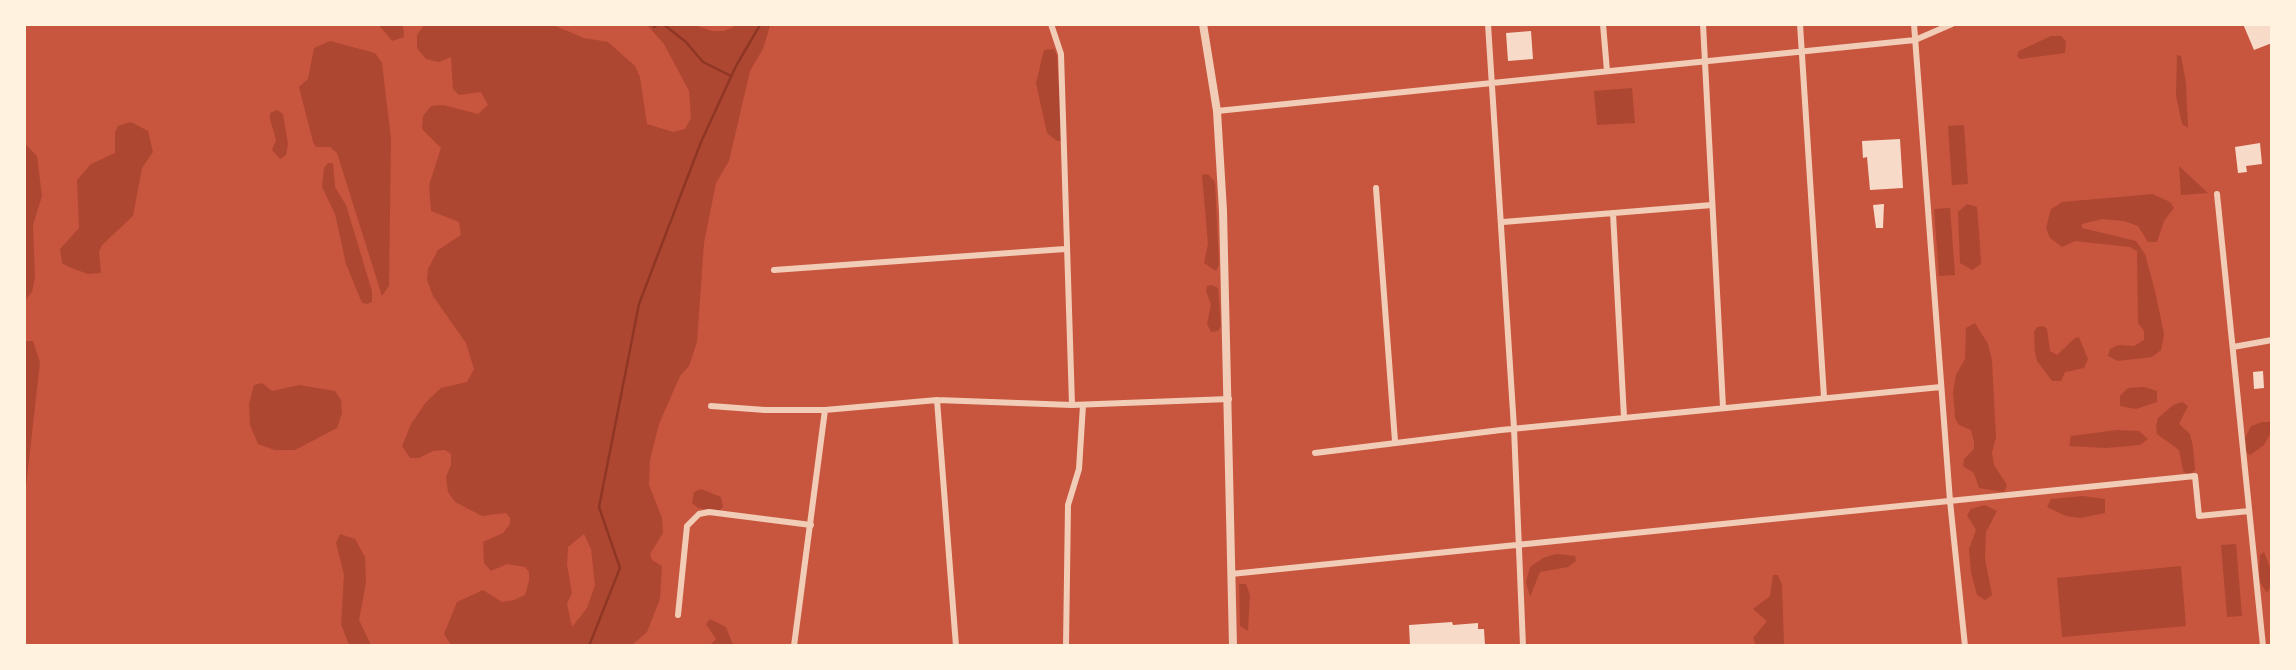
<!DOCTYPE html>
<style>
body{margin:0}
#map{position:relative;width:2296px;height:670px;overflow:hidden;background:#c8553d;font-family:Barlow,sans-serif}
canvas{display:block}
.frame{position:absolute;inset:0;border:26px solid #fff3e0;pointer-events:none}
</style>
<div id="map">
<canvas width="2296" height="670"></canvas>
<div class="frame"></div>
</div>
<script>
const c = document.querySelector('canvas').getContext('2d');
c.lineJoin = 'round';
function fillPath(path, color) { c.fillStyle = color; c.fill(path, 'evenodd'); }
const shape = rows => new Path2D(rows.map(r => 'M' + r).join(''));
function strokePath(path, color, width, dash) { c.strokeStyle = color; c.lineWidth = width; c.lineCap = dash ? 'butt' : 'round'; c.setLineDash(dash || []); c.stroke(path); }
fillPath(shape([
 [379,25,403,25,404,37,392,41],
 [424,25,553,25,584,38,608,42,635,66,640,77,647,124,673,132,685,129,691,118,689,91,664,44,647,25,694,25,712,31,724,31,737,25,770,26,763,49,750,71,729,161,716,183,704,243,697,342,689,366,680,376,659,424,650,460,649,485,662,518,663,533,650,554,652,560,662,566,660,599,647,632,632,645,451,645,444,634,457,602,483,590,502,602,514,600,525,595,529,581,529,572,525,567,507,564,491,571,484,563,483,542,503,533,510,524,510,518,506,513,482,516,455,502,448,492,446,477,451,465,451,454,445,450,433,451,419,458,410,458,402,446,411,424,426,402,441,388,467,382,474,369,466,343,433,296,427,280,428,269,438,250,461,235,459,222,431,211,429,185,441,148,422,129,423,116,431,106,443,105,478,114,488,105,481,92,459,95,453,89,451,57,439,62,426,59,417,48,417,35],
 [584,534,591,549,595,585,587,608,572,627,567,604,572,593,567,564,568,547],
 [2051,36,2061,36,2066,41,2065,53,2020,59,2017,56,2019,51],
 [330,41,375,53,382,63,391,139,389,286,382,296,337,153,330,147,316,147,313,142,299,87,308,79,314,48],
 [1054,49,1057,56,1062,141,1057,141,1047,133,1036,83,1044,50],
 [2177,55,2181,56,2186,83,2188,128,2182,124,2176,96],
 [1632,88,1635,123,1597,125,1594,91],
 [277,110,283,114,288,144,286,155,280,159,272,150,276,140,270,119,270,113],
 [131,122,148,131,153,152,142,168,133,216,102,245,99,252,101,273,88,274,69,267,62,263,60,249,79,228,77,180,91,164,115,153,115,132,118,126],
 [1964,125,1968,184,1952,185,1948,126],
 [25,144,37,156,42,196,33,225,35,277,32,292,25,301],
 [328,163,333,163,335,187,346,205,372,291,372,302,367,304,362,303,346,264,335,214,322,187,324,168],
 [2179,166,2208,193,2181,195],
 [1208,174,1215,182,1219,265,1216,271,1204,263,1208,244,1202,175],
 [2153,194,2170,202,2174,208,2164,221,2157,242,2148,242,2138,226,2124,221,2102,219,2082,224,2082,228,2136,241,2145,254,2155,291,2164,334,2161,350,2152,357,2118,361,2108,356,2110,349,2118,345,2134,346,2144,340,2144,331,2138,323,2137,251,2130,247,2075,241,2062,247,2050,238,2046,228,2051,209,2062,202],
 [1967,204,1977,207,1979,232,1981,264,1972,270,1960,263,1958,212],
 [1950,208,1955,275,1939,276,1934,209],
 [1212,285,1218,288,1221,326,1218,331,1211,332,1207,324,1211,305,1206,291,1207,286],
 [1975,323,1988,344,1992,360,1996,437,1992,453,1994,465,2007,485,2004,492,1979,488,1974,473,1963,466,1964,459,1974,449,1974,442,1971,430,1959,425,1955,418,1953,392,1956,375,1965,359,1966,328],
 [2043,326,2047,329,2050,351,2057,355,2075,338,2079,337,2088,359,2084,368,2065,372,2061,381,2052,381,2037,361,2035,352,2034,332,2037,327],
 [25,341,33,341,40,362,25,496],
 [262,383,272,391,299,385,335,391,341,400,342,413,337,428,295,450,275,450,258,444,250,425,249,404,254,385],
 [2144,387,2157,391,2157,402,2136,409,2120,406,2120,396,2128,388],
 [2182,402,2188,406,2179,424,2190,434,2193,447,2195,470,2189,475,2183,471,2179,450,2157,434,2156,426,2158,418,2173,405],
 [2262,422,2271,422,2271,432,2264,445,2250,455,2245,451,2244,440,2251,426],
 [2117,430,2139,431,2148,439,2140,445,2106,448,2069,446,2071,436],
 [701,489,721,497,723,507,719,511,698,508,692,503,694,492],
 [2083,496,2105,499,2105,513,2080,518,2066,516,2047,507,2051,499],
 [1985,505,1997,511,1986,532,1985,559,1992,595,1985,600,1977,595,1971,572,1969,549,1976,530,1967,515,1971,509],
 [340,534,355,539,365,557,366,583,359,620,371,645,349,645,341,624,344,575,336,543],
 [2236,544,2242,616,2227,617,2221,545],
 [2264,552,2271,570,2271,585,2267,593,2260,582,2259,570,2260,555],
 [1556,554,1575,556,1576,561,1568,567,1540,572,1530,597,1526,582,1530,567,1543,558],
 [2181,566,2186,626,2062,637,2057,578],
 [1773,575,1778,575,1782,585,1784,645,1756,645,1753,638,1767,621,1753,609,1770,596],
 [1239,584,1246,584,1250,595,1248,631,1240,626],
 [710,619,726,627,733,645,710,645,716,639,706,624]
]), '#ae4732');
strokePath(shape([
 [663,24,686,42,703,62,731,76],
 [654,27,659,24],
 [589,646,620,568,599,507,639,304,701,142,736,66,760,25]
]), '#8f3625', 2.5);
fillPath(shape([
 [2243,24,2272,24,2272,43,2254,50],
 [1531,31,1533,59,1508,61,1506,33],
 [1900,139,1903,188,1870,190,1867,157,1863,158,1862,141],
 [2260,143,2262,164,2246,166,2247,172,2238,173,2235,147],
 [1884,204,1883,228,1876,228,1873,205],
 [2263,371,2264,388,2254,389,2253,372],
 [1452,622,1453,625,1478,623,1478,629,1484,629,1485,645,1410,646,1409,625]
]), '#f7dbc8');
strokePath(shape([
 [1051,24,1061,54,1072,405],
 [1488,24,1514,428,1523,646],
 [1603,24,1607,71],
 [1703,24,1723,407],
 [1800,24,1824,397],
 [1914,24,1950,501,1965,646],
 [1217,111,1915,40,1952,24],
 [1376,188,1395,441],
 [2217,194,2263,646],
 [1613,213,1624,417],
 [1503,222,1712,205],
 [774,270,1065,249],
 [2233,347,2272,340],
 [937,400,956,646],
 [711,406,765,410,825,410,937,400,1072,405,1229,399],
 [1315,453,1501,430,1941,387],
 [1231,574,2195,476,2199,516,2249,511],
 [678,615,687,526,699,514,709,512,811,525],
 [794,646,825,410],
 [1066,646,1068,505,1079,469,1083,405]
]), '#f1ccb7', 6);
strokePath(shape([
 [1203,24,1217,111,1223,211,1233,646]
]), '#f1ccb7', 8);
</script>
